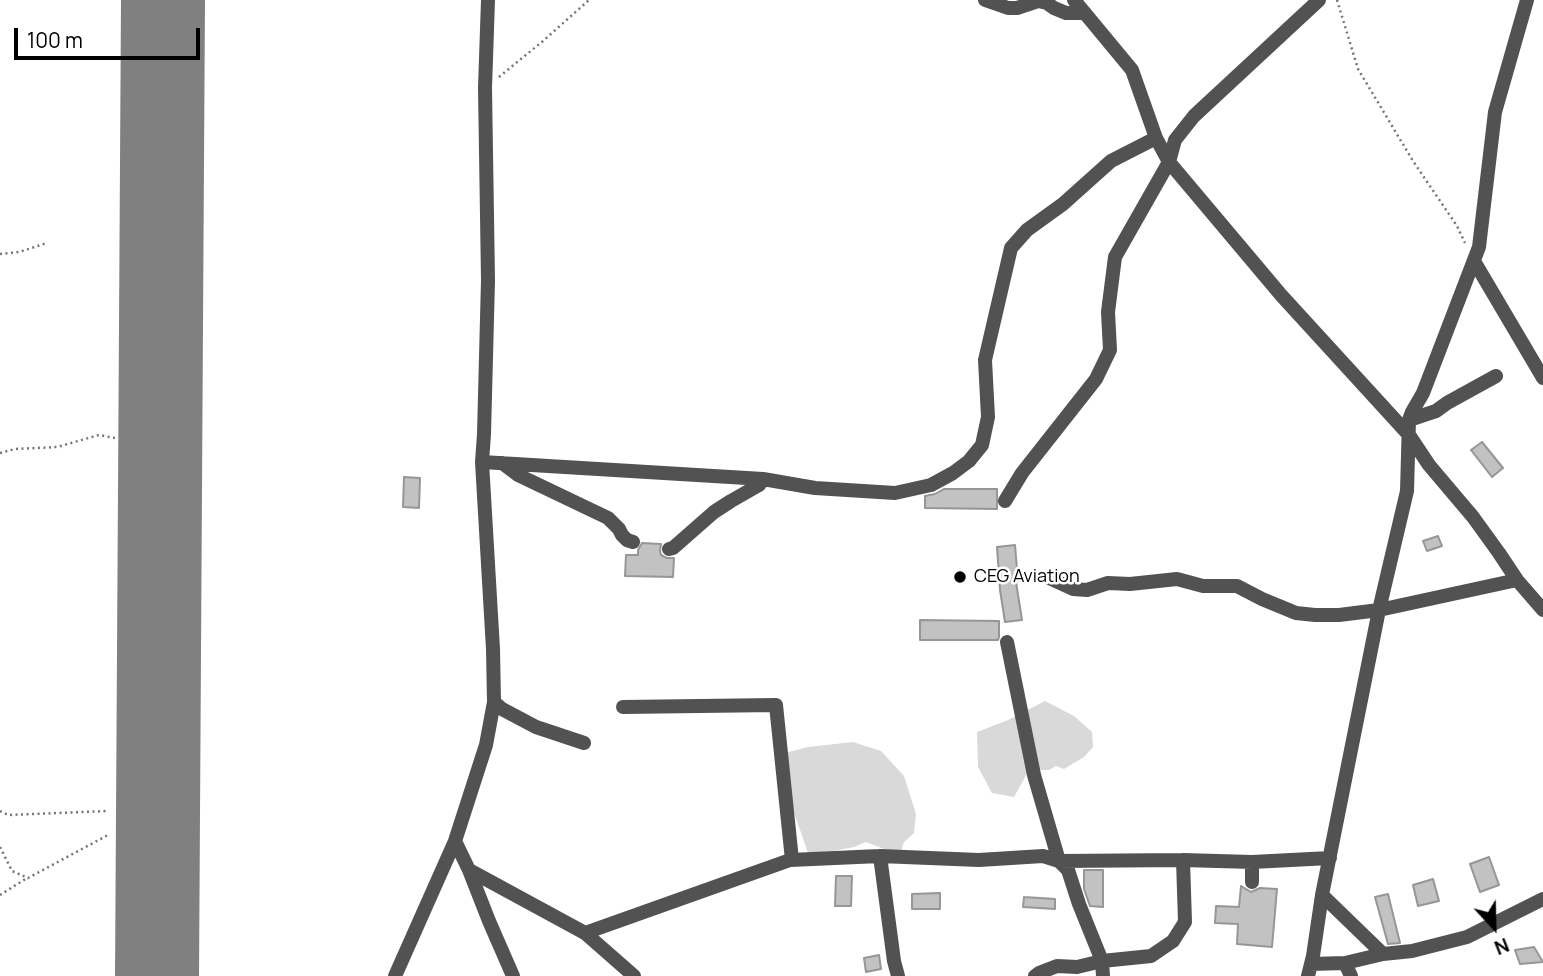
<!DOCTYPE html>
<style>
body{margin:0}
#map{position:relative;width:1543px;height:976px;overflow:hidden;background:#fff;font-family:Manrope,sans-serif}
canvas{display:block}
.north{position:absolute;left:1459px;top:892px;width:70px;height:70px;-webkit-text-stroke:5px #fff;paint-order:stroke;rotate:158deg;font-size:19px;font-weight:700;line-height:28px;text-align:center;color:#000}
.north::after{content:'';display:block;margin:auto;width:24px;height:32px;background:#000;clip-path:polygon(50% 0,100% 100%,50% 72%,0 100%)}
.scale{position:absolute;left:14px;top:28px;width:186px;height:32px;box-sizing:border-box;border:4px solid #000;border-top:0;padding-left:9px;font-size:21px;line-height:24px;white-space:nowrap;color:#000;-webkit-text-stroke:5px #fff;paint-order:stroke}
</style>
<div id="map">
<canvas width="1543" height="976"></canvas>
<div class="north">N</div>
<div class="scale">100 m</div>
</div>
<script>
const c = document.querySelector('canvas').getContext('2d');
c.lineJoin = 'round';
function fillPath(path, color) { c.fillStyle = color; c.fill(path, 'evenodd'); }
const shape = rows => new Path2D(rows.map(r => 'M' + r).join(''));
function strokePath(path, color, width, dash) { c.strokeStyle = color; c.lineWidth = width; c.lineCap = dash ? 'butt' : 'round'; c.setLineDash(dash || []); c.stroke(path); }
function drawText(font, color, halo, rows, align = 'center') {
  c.font = font + ' Manrope,sans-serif'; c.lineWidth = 5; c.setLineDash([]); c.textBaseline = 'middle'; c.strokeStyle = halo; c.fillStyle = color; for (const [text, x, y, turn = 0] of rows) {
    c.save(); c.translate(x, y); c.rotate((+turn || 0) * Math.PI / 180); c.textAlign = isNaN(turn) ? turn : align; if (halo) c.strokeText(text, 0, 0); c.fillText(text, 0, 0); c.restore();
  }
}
fillPath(shape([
 [1045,701,1074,716,1092,732,1093,747,1084,757,1064,769,1056,766,1049,770,1029,770,1014,797,992,793,978,767,977,732,1008,720],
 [853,742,881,751,904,776,916,814,914,833,904,842,901,851,897,854,866,842,854,847,833,851,808,853,783,781,781,754,808,747]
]), '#d9d9d9');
strokePath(shape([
 [157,976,163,0]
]), '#808080', 84);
const building = shape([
 [1482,442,1503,468,1492,477,1471,450,1482,442],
 [404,477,420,478,419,508,403,507,404,477],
 [944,489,997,489,997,509,925,508,925,496,935,494,944,489],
 [1438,536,1442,546,1427,551,1423,541,1438,536],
 [642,543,661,544,660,551,661,555,667,558,674,558,673,577,625,576,626,555,638,555,638,550,642,543],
 [1015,545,1018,581,1016,582,1022,620,1005,622,1000,590,997,547,1015,545],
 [920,620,999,621,999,637,998,640,920,640,920,620],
 [1489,857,1499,885,1480,892,1470,864,1489,857],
 [1084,870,1103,870,1103,907,1090,906,1084,889,1084,870],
 [836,876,852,876,851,906,835,906,836,876],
 [1433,879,1439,901,1418,906,1413,885,1433,879],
 [1241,886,1251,892,1260,888,1277,889,1272,947,1237,944,1238,924,1215,923,1216,906,1239,907,1241,886],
 [940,893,940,909,912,909,912,894,940,893],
 [1388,894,1400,943,1388,944,1375,897,1388,894],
 [1024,897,1055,899,1055,909,1023,907,1024,897],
 [1534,947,1543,962,1520,964,1515,950,1534,947],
 [879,955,881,969,866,972,864,958,879,955]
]);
fillPath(building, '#c2c2c2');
strokePath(building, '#969696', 2);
strokePath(shape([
 [1337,0,1358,69,1413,161,1457,226,1465,243],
 [499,77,543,41,589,0],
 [0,254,19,252,47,243],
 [0,453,15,449,57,447,99,435,115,438],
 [0,811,8,815,108,811],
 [0,847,12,871,28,878,108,835],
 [0,895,27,878]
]), '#747474', 2.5, [2, 3.5]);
strokePath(shape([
 [985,0,1008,8,1017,8,1038,1,1047,3,1054,8,1066,13,1085,13],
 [1074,0,1132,70,1156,138,1169,162,1281,295,1409,435,1429,465,1473,517,1499,553,1517,580,1543,610],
 [1474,261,1543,378],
 [1409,420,1436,411,1447,403,1496,376],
 [482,462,763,479,815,488,895,493,931,485,953,473,969,461,982,445,988,417,985,360,1011,248,1027,230,1063,204,1111,161,1156,138],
 [502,463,518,475,608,518,619,529,622,535,627,540,633,542],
 [1005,501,1022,473,1096,379,1110,350,1108,312,1115,257,1169,162,1175,140,1194,116,1319,0],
 [669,549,673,548,714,512,731,501,759,485,763,479],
 [1049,578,1073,589,1087,590,1108,583,1130,584,1177,579,1203,586,1237,586,1262,599,1296,613,1315,615,1339,615,1379,610,1517,580],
 [1007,642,1034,775,1059,861,1068,870,1079,904,1102,961,1103,976],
 [494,702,502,709,536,727,584,743],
 [623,707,776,705,792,860],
 [455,841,469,870,489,921,513,976],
 [880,856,894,961,898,976],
 [469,870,585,933,634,976],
 [1252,882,1252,862],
 [1322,895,1383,954],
 [585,933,790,860,880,856,979,860,1043,856,1059,861,1183,860,1252,862,1330,858],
 [1345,963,1351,976],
 [1311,964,1345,963,1383,954,1412,951,1467,937,1543,899],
 [395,976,455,841,486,745,494,702,493,649,482,462,484,434,488,280,485,88,488,0],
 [1035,976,1039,973,1057,966,1077,967,1102,961,1151,956,1173,941,1185,922,1183,860],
 [1308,976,1313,956,1322,895,1379,610,1407,491,1409,420,1412,412,1423,393,1479,247,1495,112,1527,0]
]), '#525252', 14);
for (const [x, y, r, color] of [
 [960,577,7,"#000"]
]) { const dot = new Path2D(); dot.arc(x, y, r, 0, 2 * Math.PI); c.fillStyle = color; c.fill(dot); strokePath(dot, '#fff', 2.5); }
drawText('18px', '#000', '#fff', [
 ["CEG Aviation",974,577]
], 'left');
</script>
